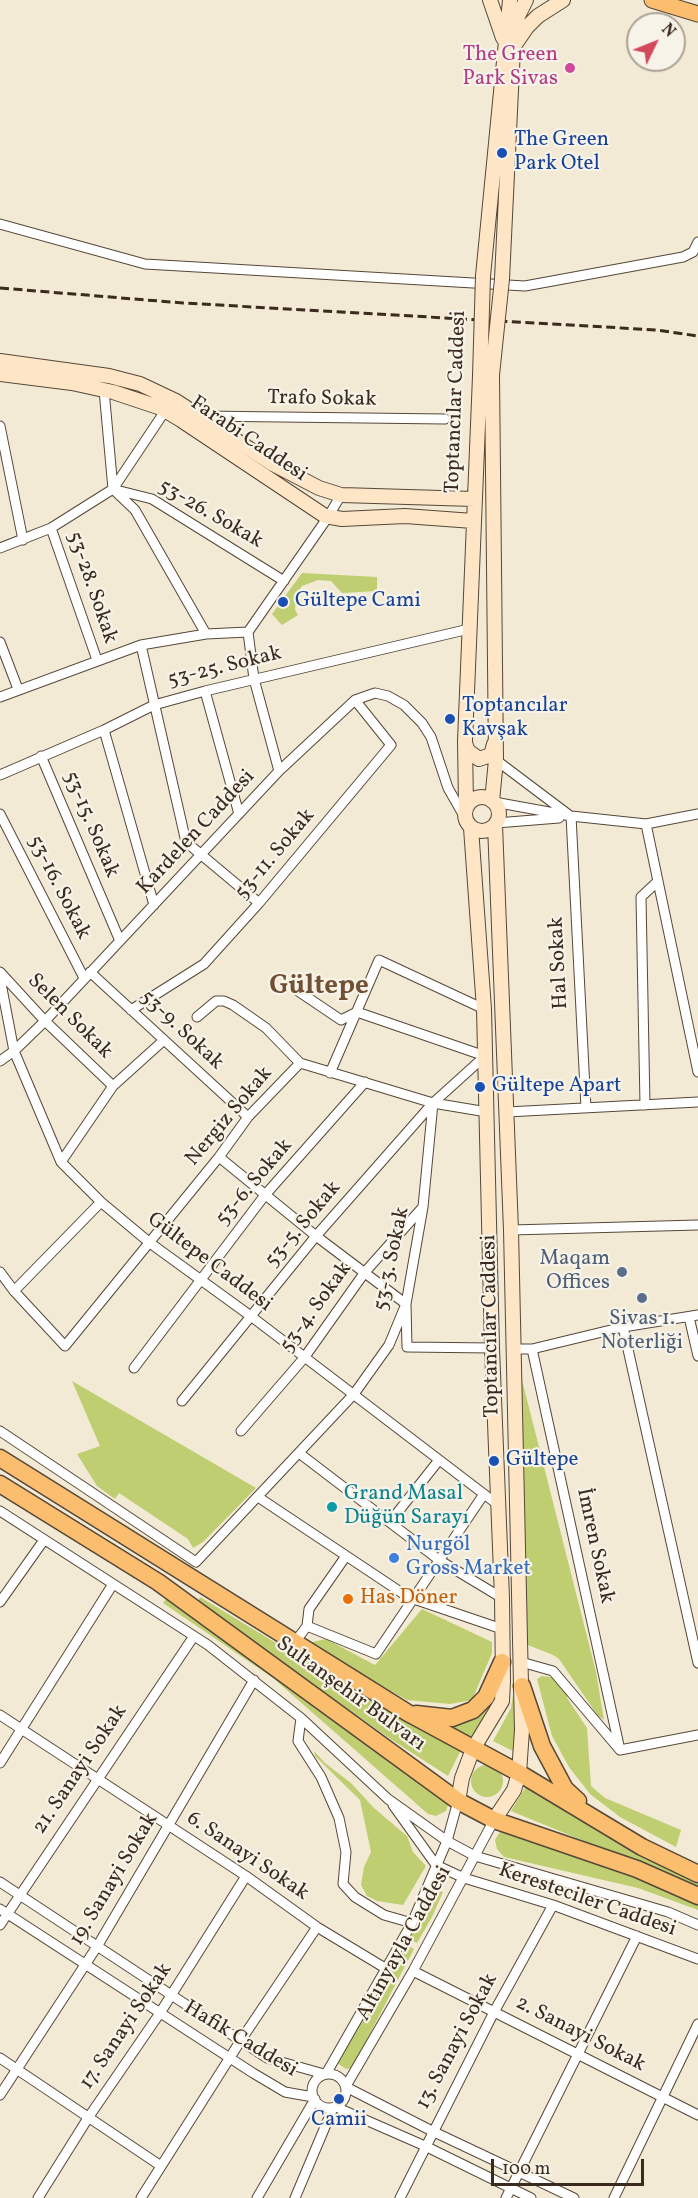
<!DOCTYPE html>
<meta charset="utf-8">
<style>
body{margin:0}
#map{position:relative;width:698px;height:2198px;overflow:hidden;background:#f2ead4;font-family:Vollkorn,serif}
canvas{display:block}
.north{position:absolute;left:626px;top:12px;width:60px;height:60px;box-sizing:border-box;background:#f7f3e8;border:2px solid #aca397;border-radius:50%;rotate:47deg;font-size:16px;font-weight:700;line-height:24px;text-align:center;color:#3b2a1e}
.north::after{content:'';display:block;margin:auto;width:21px;height:27px;background:#d1495b;clip-path:polygon(50% 0,100% 100%,50% 72%,0 100%)}
.scale{position:absolute;left:491px;top:2159px;width:153px;height:27px;box-sizing:border-box;border:3px solid #3b2a1e;border-top:0;padding-left:8px;font-size:18px;line-height:21px;white-space:nowrap;color:#3b2a1e;-webkit-text-stroke:4px #f7f3e8;paint-order:stroke}
</style>
<div id="map">
<canvas width="698" height="2198"></canvas>
<div class="north">N</div>
<div class="scale">100 m</div>
</div>
<script>
const c = document.querySelector('canvas').getContext('2d');
c.lineJoin = 'round';
function fillPath(path, color) { c.fillStyle = color; c.fill(path, 'evenodd'); }
const shape = rows => new Path2D(rows.map(r => 'M' + r).join(''));
function strokePath(path, color, width, dash) { c.strokeStyle = color; c.lineWidth = width; c.lineCap = dash ? 'butt' : 'round'; c.setLineDash(dash || []); c.stroke(path); }
function drawText(font, color, halo, rows, align = 'center') {
  c.font = font + ' Vollkorn,serif'; c.lineWidth = 4.5; c.setLineDash([]); c.textBaseline = 'middle'; c.strokeStyle = halo; c.fillStyle = color; for (const [text, x, y, turn = 0] of rows) {
    c.save(); c.translate(x, y); c.rotate((+turn || 0) * Math.PI / 180); c.textAlign = isNaN(turn) ? turn : align; if (halo) c.strokeText(text, 0, 0); c.fillText(text, 0, 0); c.restore();
  }
}
fillPath(shape([
 [302,573,377,577,377,591,342,593,331,581,318,580,302,586,296,596,295,610,298,615,282,625,272,614],
 [520,1372,596,1672,604,1720,598,1716,559,1659,553,1655,528,1645,524,1549],
 [72,1381,256,1488,203,1542,193,1548,188,1539,119,1493,115,1499,97,1486,77,1454,100,1446],
 [200,1597,329,1675,462,1748,448,1776,392,1740,197,1602],
 [166,1599,242,1651,449,1802,446,1811,436,1816,428,1814,273,1678,163,1603],
 [422,1609,492,1642,492,1653,472,1700,450,1704,407,1700,314,1648,312,1642,326,1639,375,1665],
 [516,1675,517,1753,493,1741,511,1708],
 [542,1676,551,1677,568,1693,567,1698,587,1728,591,1786,605,1798,681,1830,676,1847,620,1817,590,1794,569,1767,552,1736,537,1679],
 [498,1697,472,1739,450,1727,483,1710],
 [314,1751,325,1763,351,1783,374,1808,407,1836,413,1852,426,1866,403,1905,377,1901,367,1896,361,1885,364,1867,371,1852,360,1800,315,1756],
 '471 1781a16 16 0 1 1 32 0a16 16 0 1 1-32 0Z',
 [528,1783,698,1879,698,1888,511,1811],
 [501,1830,567,1850,698,1902,698,1910,638,1888,504,1857,497,1849,495,1840],
 [438,1891,443,1892,432,1917,417,1943,409,1939],
 [405,1944,414,1949,352,2068,346,2069,334,2061]
]), '#bece71');
const street = shape([
 [0,224,145,264,525,286,683,257,693,252,698,242],
 [104,390,113,489,135,510,206,634],
 [200,416,445,419],
 [0,426,23,540],
 [116,490,152,499,284,581],
 [51,528,97,660],
 [0,548,51,528,113,489,165,411],
 [0,642,18,689],
 [141,645,186,842,259,903],
 [205,691,239,814],
 [0,697,141,645,206,634,248,632],
 [104,730,154,905],
 [41,756,120,941],
 [496,760,569,815],
 [279,771,355,700,375,693,388,696,404,705,422,723,431,737,448,788,464,816],
 [0,775,104,730,154,705,205,691,469,629],
 [494,802,571,816,646,824,698,814],
 [0,814,84,978],
 [571,816,586,1108],
 [496,823,559,818],
 [646,824,698,1072],
 [0,972,45,1021,113,1086],
 [90,972,248,1117],
 [0,978,14,1051,61,1162,101,1202,150,1243,252,1317,497,1504],
 [131,1010,204,964,259,903,391,745,355,700],
 [197,1017,216,1001,224,1001,233,1005,266,1028,300,1063],
 [0,1061,14,1051,45,1021,279,771,254,679,248,632,328,517,341,495],
 [330,1073,379,960,484,1009],
 [645,1105,641,897,657,882],
 [507,1112,698,1102],
 [219,1157,316,1236,406,1304,407,1347,492,1348],
 [61,1162,113,1086,164,1040],
 [511,1230,698,1225],
 [0,1272,14,1291,65,1346,219,1157,248,1117,300,1063,433,1103,487,1112],
 [14,1291,101,1202],
 [689,1317,698,1356],
 [623,1327,698,1663],
 [514,1349,532,1349,623,1327,698,1315],
 [532,1349,620,1750],
 [134,1368,265,1195,365,1082],
 [182,1401,316,1236,433,1103],
 [0,1431,196,1562,354,1394,389,1345,406,1304,423,1207,433,1103,485,1056,357,1012,341,1020,295,989],
 [241,1431,304,1358,365,1272,423,1207],
 [299,1453,439,1560,502,1598],
 [258,1497,408,1597,502,1629],
 [0,1511,208,1645,301,1718,388,1799,447,1841,475,1856,668,1912,698,1925],
 [390,1522,439,1460],
 [0,1602,44,1540],
 [307,1626,309,1609,346,1556],
 [295,1642,307,1626,376,1654,484,1494],
 [521,1662,553,1671,620,1750,698,1735],
 [0,1715,246,1876,317,1927,385,1968],
 [301,1718,298,1741,321,1777,339,1818,346,1852,343,1884,355,1897,384,1915,412,1923],
 [0,1763,113,1584],
 [393,1805,436,1865,464,1878,553,1905,698,1959],
 [0,1882,267,2058,324,2074],
 [0,1909,253,2073,285,2092,313,2097],
 [0,1925,194,1636],
 [413,1971,698,2115],
 [0,2058,161,2166],
 '312 2091a17 17 0 1 1 34 0a17 17 0 1 1-34 0Z',
 [326,2074,412,1923,447,1841,458,1801],
 [346,2086,413,1971,494,1820],
 [346,2087,432,2131,574,2198],
 [0,2095,98,1945,254,1680],
 [336,2107,425,2146,531,2198],
 [38,2198,88,2118,160,2013,246,1876],
 [141,2198,241,2040,317,1927],
 [257,2198,315,2099],
 [295,2198,333,2108],
 [400,2198,494,2012,553,1905],
 [506,2198,637,1936],
 [614,2198,698,2024]
]);
const secondary = shape([
 [490,0,503,38],
 [516,43,527,27,538,16,563,0],
 [483,276,510,0],
 [502,279,513,48,518,16,526,0],
 [0,361,109,376,140,384,176,401,271,463,319,488,341,495,474,499],
 [0,374,72,383,113,392,161,408,181,420,325,516,342,519,405,516,473,521],
 [492,375,496,760,492,801],
 [465,743,468,751,479,759,491,755,494,744],
 '465 814a17 17 0 1 1 34 0a17 17 0 1 1-34 0Z',
 [466,807,465,741,480,376],
 [458,1801,462,1778,473,1749,502,1701,503,1681,502,1598,492,1348,484,1009,471,828],
 [494,1820,514,1790,519,1773,522,1730,511,1230,495,825]
]);
const primary = shape([
 [652,0,698,14]
]);
const highway = shape([
 [0,1458,408,1713,519,1773,642,1847,698,1874],
 [0,1484,158,1582,458,1801,494,1820,637,1869,698,1896],
 [522,1686,542,1746,565,1789,578,1801],
 [416,1714,452,1718,473,1710,486,1697,502,1662]
]);
strokePath(street, '#564739', 11);
strokePath(secondary, '#564739', 16);
strokePath(primary, '#564739', 17);
strokePath(highway, '#564739', 19);
strokePath(street, '#fff', 9);
strokePath(secondary, '#fde5c5', 14);
strokePath(primary, '#fbbd6e', 15);
strokePath(highway, '#fbbd6e', 16);
strokePath(shape([
 [0,288,183,303,657,330,698,336]
]), '#3b2a1e', 3, [9, 4.5]);
const secondaryBridge = shape([
 [492,375,502,279],
 [480,376,483,276]
]);
strokePath(secondaryBridge, '#564739', 16, []);
strokePath(secondaryBridge, '#fde5c5', 14);
for (const [x, y, r, color] of [
 [570,68,6,"#d1479c"],
 [502,153,6,"#1a4fb4"],
 [283,602,6,"#1a4fb4"],
 [450,719,6,"#1a4fb4"],
 [480,1087,6,"#1a4fb4"],
 [622,1272,6,"#5c6f8a"],
 [642,1298,6,"#5c6f8a"],
 [494,1461,6,"#1a4fb4"],
 [332,1507,6,"#0f9aa8"],
 [394,1558,6,"#3f7fe0"],
 [348,1599,6,"#e8710a"],
 [339,2099,6,"#1a4fb4"]
]) { const dot = new Path2D(); dot.arc(x, y, r, 0, 2 * Math.PI); c.fillStyle = color; c.fill(dot); strokePath(dot, '#f7f3e8', 2); }
drawText('21px', '#b23c85', '#f7f3e8', [
 ["The Green",558,56],
 ["Park Sivas",558,80]
], 'right');
drawText('21px', '#164399', '#f7f3e8', [
 ["The Green",514,141],
 ["Park Otel",514,165],
 ["Gültepe Cami",295,602],
 ["Toptancılar",462,707],
 ["Kavşak",462,731],
 ["Gültepe Apart",492,1087],
 ["Gültepe",506,1461],
 ["Camii",339,2121,"center"]
], 'left');
drawText('21px', '#3b2a1e', '#f7f3e8', [
 ["Trafo Sokak",322,400,1],
 ["Toptancılar Caddesi",457,402,-88],
 ["Farabi Caddesi",248,440,34],
 ["53-26. Sokak",210,515,30],
 ["53-28. Sokak",91,588,71],
 ["53-25. Sokak",225,668,-14],
 ["53-15. Sokak",90,825,67],
 ["Kardelen Caddesi",197,833,-47],
 ["53-11. Sokak",276,855,-50],
 ["53-16. Sokak",58,888,63],
 ["Hal Sokak",560,963,-93],
 ["Selen Sokak",69,1017,45],
 ["53-9. Sokak",181,1031,43],
 ["Nergiz Sokak",230,1117,-50],
 ["53-6. Sokak",255,1183,-50],
 ["53-5. Sokak",304,1225,-50],
 ["53-3. Sokak",393,1259,-78],
 ["Gültepe Caddesi",209,1263,37],
 ["53-4. Sokak",317,1308,-54],
 ["Toptancılar Caddesi",492,1326,-91],
 ["İmren Sokak",594,1546,78],
 ["Sultanşehir Bulvarı",350,1695,36],
 ["21. Sanayi Sokak",81,1770,-56],
 ["6. Sanayi Sokak",247,1857,34],
 ["19. Sanayi Sokak",115,1880,-59],
 ["Keresteciler Caddesi",587,1901,19],
 ["Altınyayla Caddesi",405,1944,-61],
 ["17. Sanayi Sokak",127,2027,-56],
 ["2. Sanayi Sokak",580,2035,27],
 ["Hafik Caddesi",240,2040,31],
 ["13. Sanayi Sokak",458,2042,-62]
]);
drawText('21px', '#4e5e75', '#f7f3e8', [
 ["Maqam",610,1260],
 ["Offices",610,1284],
 ["Sivas 1.",642,1320,"center"],
 ["Noterliği",642,1344,"center"]
], 'right');
drawText('21px', '#0d838f', '#f7f3e8', [
 ["Grand Masal",344,1495],
 ["Düğün Sarayı",344,1519]
], 'left');
drawText('21px', '#366cbe', '#f7f3e8', [
 ["Nurgöl",406,1546],
 ["Gross Market",406,1570]
], 'left');
drawText('21px', '#c56008', '#f7f3e8', [
 ["Has Döner",360,1599]
], 'left');
drawText('bold 27px', '#715033', '#f7f3e8', [
 ["Gültepe",319,988]
]);
</script>
